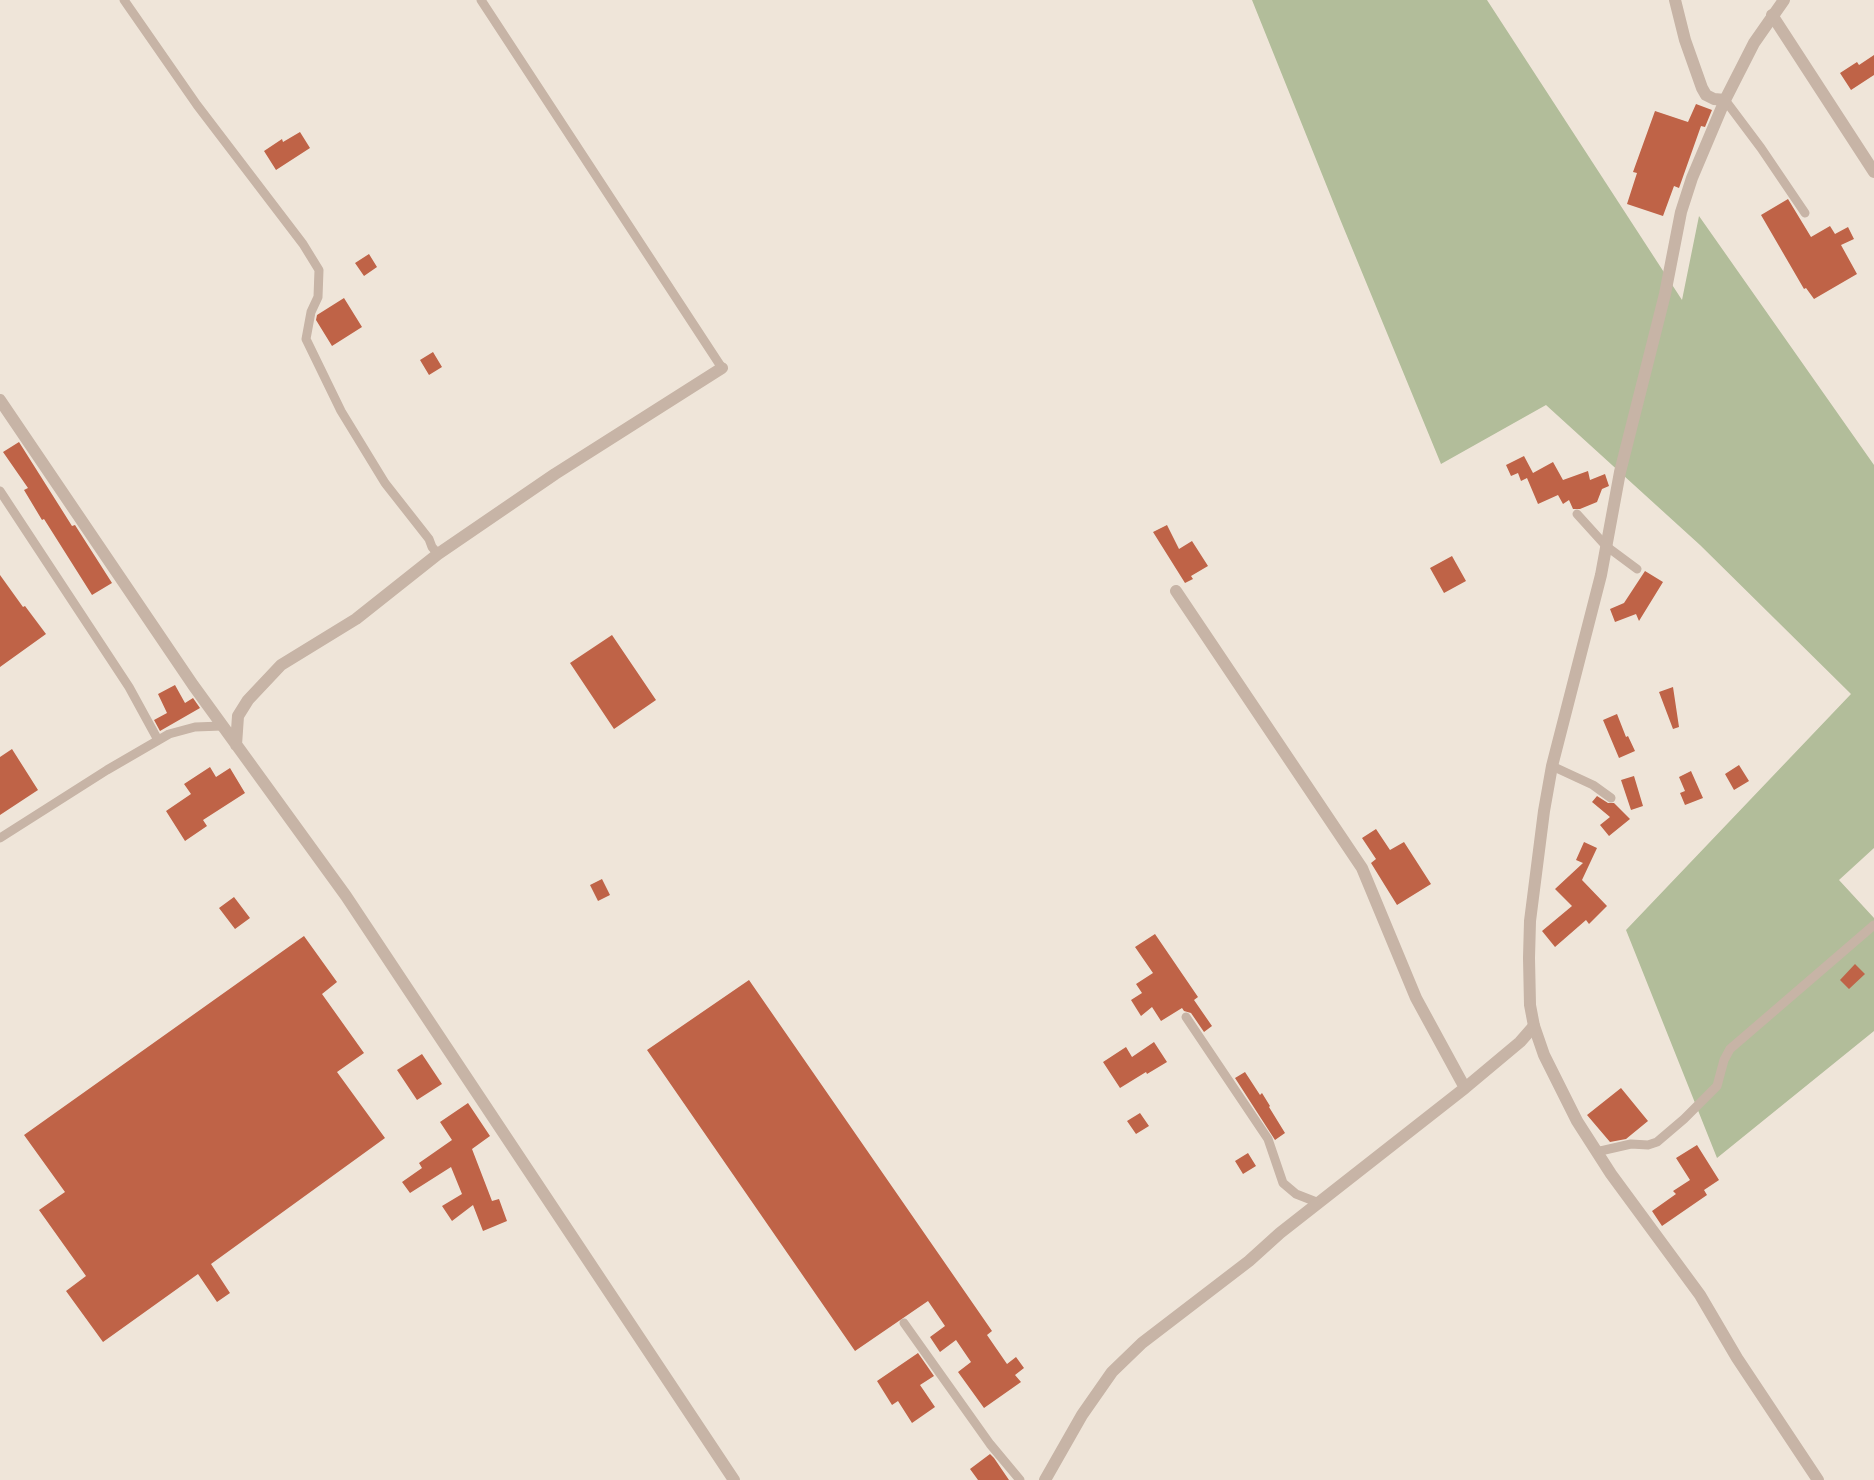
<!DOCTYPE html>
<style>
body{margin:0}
canvas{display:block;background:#efe5d9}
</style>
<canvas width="1874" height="1480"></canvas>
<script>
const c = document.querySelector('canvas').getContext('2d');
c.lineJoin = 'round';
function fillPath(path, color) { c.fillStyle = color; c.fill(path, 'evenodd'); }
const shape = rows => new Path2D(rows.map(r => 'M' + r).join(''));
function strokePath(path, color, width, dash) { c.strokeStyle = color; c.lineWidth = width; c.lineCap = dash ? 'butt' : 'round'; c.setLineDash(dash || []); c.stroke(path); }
fillPath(shape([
 [1252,0,1487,0,1682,300,1699,216,1874,465,1874,848,1839,880,1874,918,1874,1031,1717,1158,1626,930,1851,694,1700,545,1546,405,1441,464,1340,219]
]), '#b2bd9a');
fillPath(shape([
 [1874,55,1874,75,1851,90,1840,73,1857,62,1859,65],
 [1696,104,1712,110,1705,127,1701,126,1679,188,1674,186,1663,216,1627,204,1637,173,1633,172,1655,111,1688,122],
 [300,132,310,148,276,170,264,151,282,139,283,142],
 [1788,199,1811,237,1830,226,1835,234,1848,227,1854,239,1841,245,1857,274,1814,299,1806,288,1804,289,1761,215],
 [369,254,377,267,364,276,355,263],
 [344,298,362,327,332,346,316,320,317,315],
 [433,352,442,367,429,375,420,360],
 [19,442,72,526,75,525,112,583,92,595,44,519,42,520,24,490,28,488,3,452],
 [1524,456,1533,473,1553,462,1563,480,1588,471,1590,480,1605,474,1609,486,1602,489,1597,502,1580,509,1573,509,1569,500,1563,504,1558,495,1538,504,1527,478,1521,481,1518,473,1511,476,1506,465],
 [1167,525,1179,549,1192,541,1208,566,1191,576,1193,579,1185,583,1153,532],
 [1452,556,1466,581,1444,593,1430,568],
 [1645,571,1663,582,1639,621,1636,614,1615,622,1610,609,1624,603],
 [0,575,23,607,25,606,46,634,0,667],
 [612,635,656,700,614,729,570,663],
 [175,685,185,703,193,698,200,708,160,731,154,720,167,713,158,694],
 [1673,687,1679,727,1673,729,1659,692],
 [1617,714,1626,737,1628,736,1635,751,1619,758,1603,720],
 [12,749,38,790,0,815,0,757],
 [1739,765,1749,781,1734,790,1725,774],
 [210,767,216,777,230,768,245,793,203,820,207,826,185,841,166,811,191,794,184,784],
 [1691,771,1703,798,1685,805,1680,793,1685,791,1679,777],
 [1634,776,1643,806,1631,810,1621,780],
 [1597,796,1608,803,1614,803,1630,819,1609,836,1600,825,1610,817,1592,802],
 [1376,829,1390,850,1404,842,1431,884,1397,905,1371,863,1376,859,1362,838],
 [1584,842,1597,848,1582,880,1607,906,1589,924,1586,920,1555,947,1542,931,1572,906,1555,889,1583,863,1576,860],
 [602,879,610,895,598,901,590,885],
 [234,897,250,918,235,929,219,908],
 [1155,934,1198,997,1194,1000,1212,1026,1204,1032,1191,1013,1184,1011,1182,1008,1161,1021,1152,1007,1141,1016,1131,1000,1142,993,1136,984,1153,973,1135,947],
 [304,936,337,982,322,994,364,1053,337,1072,385,1138,211,1264,230,1293,217,1302,198,1274,103,1342,66,1291,86,1276,39,1210,65,1192,24,1135],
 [1855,964,1865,974,1849,989,1840,980],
 [749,980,992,1331,987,1335,1007,1364,1016,1357,1024,1368,1015,1375,1021,1382,984,1408,958,1372,971,1362,956,1340,940,1352,930,1337,945,1326,928,1301,855,1351,647,1050],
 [1154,1042,1167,1062,1147,1074,1146,1072,1120,1088,1103,1062,1126,1047,1132,1057],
 [422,1054,442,1084,417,1100,397,1070],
 [1245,1072,1260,1095,1262,1093,1270,1106,1269,1107,1285,1133,1275,1140,1235,1078],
 [1621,1088,1648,1121,1626,1139,1610,1142,1587,1115],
 [468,1103,490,1136,472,1149,492,1201,499,1199,507,1221,483,1231,473,1205,452,1221,442,1206,462,1194,451,1167,410,1193,402,1182,422,1168,419,1163,452,1140,440,1122],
 [1140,1113,1149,1126,1136,1134,1127,1121],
 [1697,1145,1719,1180,1704,1190,1707,1195,1662,1226,1652,1211,1676,1194,1673,1191,1690,1180,1676,1158],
 [1248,1153,1256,1166,1243,1174,1235,1161],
 [918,1353,934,1376,920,1385,935,1407,912,1423,898,1401,892,1405,877,1381],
 [990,1454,994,1458,1009,1480,978,1480,970,1469]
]), '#bf6347');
strokePath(shape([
 [124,0,197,105,303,244,319,270,318,297,311,312,306,339,341,411,385,483,429,539,432,547,438,554],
 [481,0,722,368],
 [1725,100,1761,148,1805,213],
 [0,491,129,687,158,740],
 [1577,514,1606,546,1637,569],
 [1552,766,1593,785,1611,798],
 [0,838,107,770,169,734,195,727,222,726],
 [1186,1017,1268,1139,1283,1183,1296,1194,1319,1203],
 [1596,1152,1631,1144,1648,1145,1657,1142,1684,1119,1717,1086,1724,1060,1730,1049,1874,925],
 [904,1323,990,1444,1020,1480]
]), '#c7b4a6', 9);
strokePath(shape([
 [1675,0,1685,40,1702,88,1706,95,1714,99,1725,100],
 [1772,15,1874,172],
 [0,400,193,685,346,896,734,1480],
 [1176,591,1362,868,1416,998,1465,1088],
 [236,745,238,716,248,700,281,665,356,619,438,554,555,474,722,368],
 [1045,1480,1082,1415,1112,1372,1142,1343,1249,1261,1280,1233,1465,1088,1520,1042,1534,1026]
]), '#c7b4a6', 12);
strokePath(shape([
 [1784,0,1754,43,1725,100,1692,178,1681,212,1665,294,1620,472,1601,575,1552,766,1544,811,1530,921,1529,958,1530,1005,1534,1026,1544,1055,1577,1121,1611,1174,1700,1295,1737,1358,1818,1480]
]), '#c7b4a6', 12);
</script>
